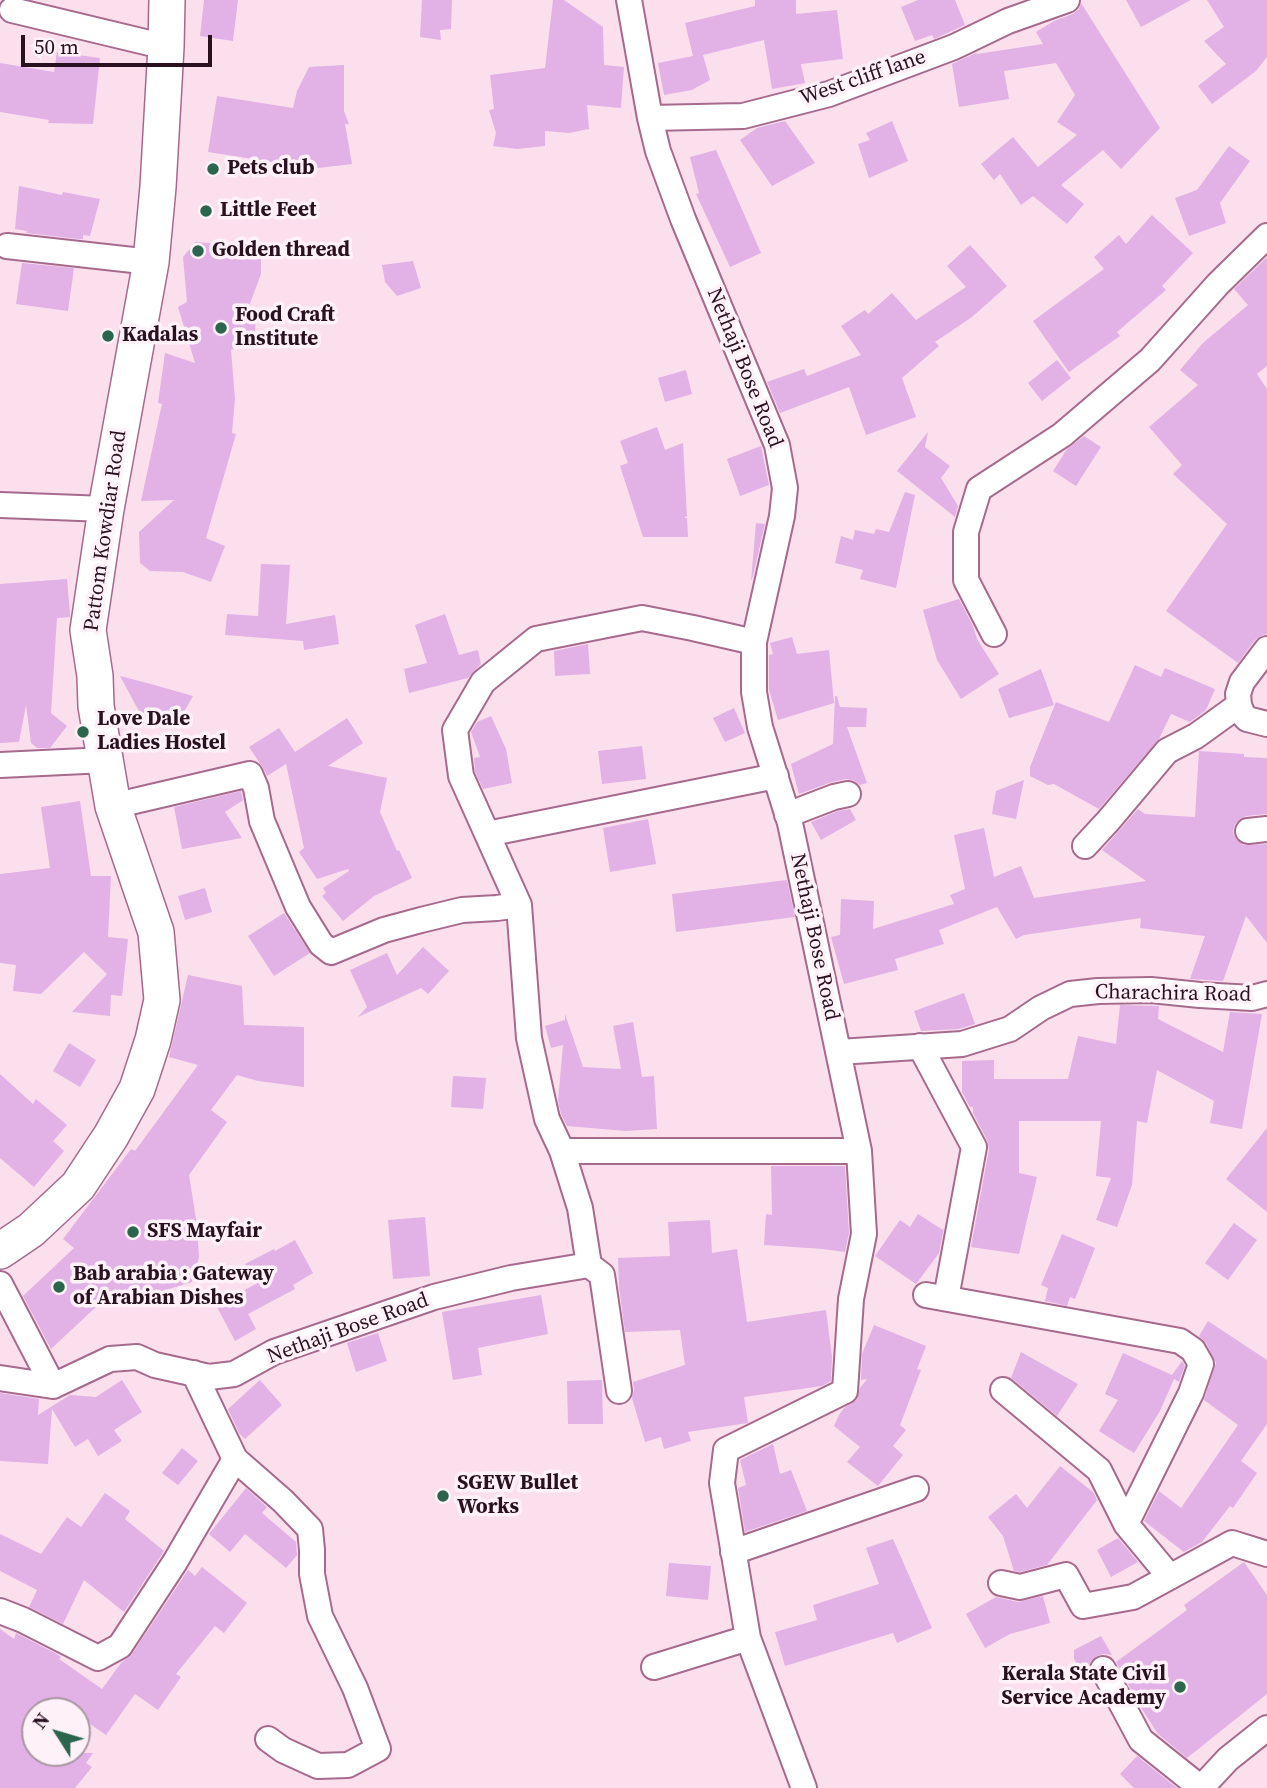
<!DOCTYPE html>
<style>
body{margin:0}
#map{position:relative;width:1267px;height:1788px;overflow:hidden;background:#fbdfed;font-family:"Source Serif 4",serif}
canvas{display:block}
.north{position:absolute;left:21px;top:1697px;width:70px;height:70px;box-sizing:border-box;background:#fff1f8;border:2px solid #a997a2;border-radius:50%;rotate:307deg;font-size:19px;font-weight:700;line-height:28px;text-align:center;color:#291120}
.north::after{content:'';display:block;margin:auto;width:24px;height:32px;background:#2b654e;clip-path:polygon(50% 0,100% 100%,50% 72%,0 100%)}
.scale{position:absolute;left:21px;top:35px;width:191px;height:32px;box-sizing:border-box;border:4px solid #291120;border-top:0;padding-left:9px;font-size:21px;line-height:24px;white-space:nowrap;color:#291120;-webkit-text-stroke:5px #fff1f8;paint-order:stroke}
</style>
<div id="map">
<canvas width="1267" height="1788"></canvas>
<div class="north">N</div>
<div class="scale">50 m</div>
</div>
<script>
const c = document.querySelector('canvas').getContext('2d');
c.lineJoin = 'round';
function fillPath(path, color) { c.fillStyle = color; c.fill(path, 'evenodd'); }
const shape = rows => new Path2D(rows.map(r => 'M' + r).join(''));
function strokePath(path, color, width, dash) { c.strokeStyle = color; c.lineWidth = width; c.lineCap = dash ? 'butt' : 'round'; c.setLineDash(dash || []); c.stroke(path); }
function drawText(font, color, halo, rows, align = 'center') {
  c.font = font + ' "Source Serif 4",serif'; c.lineWidth = 7; c.setLineDash([]); c.textBaseline = 'middle'; c.strokeStyle = halo; c.fillStyle = color; for (const [text, x, y, turn = 0] of rows) {
    c.save(); c.translate(x, y); c.rotate((+turn || 0) * Math.PI / 180); c.textAlign = isNaN(turn) ? turn : align; if (halo) c.strokeText(text, 0, 0); c.fillText(text, 0, 0); c.restore();
  }
}
fillPath(shape([
 [204,0,238,0,233,41,200,36],
 [422,0,452,0,451,29,440,30,441,40,420,37],
 [553,0,564,0,603,27,604,65,624,67,621,108,587,105,589,129,569,133,545,131,545,146,517,149,493,146,496,133,489,110,494,109,490,75,545,68],
 [755,0,796,0,796,14,837,10,843,59,801,64,805,83,772,89,764,40,703,55,710,80,692,90,664,95,658,63,693,56,685,23,755,6],
 [918,0,955,0,965,25,934,39,932,35,915,41,901,7],
 [1126,0,1191,0,1141,27],
 [1207,0,1267,0,1267,57,1256,71,1212,104,1198,86,1226,64,1204,41,1224,27],
 [1081,3,1160,128,1121,169,1103,150,1061,185,1084,204,1067,224,1033,196,1021,205,1000,174,994,180,981,164,1013,137,1038,167,1077,135,1057,122,1075,95,1056,63,1004,71,1009,99,959,107,952,64,976,53,977,54,1043,44,1036,32,1054,21,1073,14,1079,9],
 [57,52,100,58,93,124,48,123,49,120,0,112,0,63,54,72],
 [344,65,344,111,349,124,345,124,352,164,284,172,285,164,208,152,217,96,293,108,297,91,309,67],
 [785,121,815,163,772,186,740,140,757,128],
 [892,121,908,161,869,178,858,144,870,140,866,133],
 [1229,146,1250,161,1220,203,1226,223,1189,236,1175,198,1197,190],
 [716,150,761,253,730,267,696,194,699,193,690,157],
 [19,186,62,195,63,192,100,199,90,236,83,235,83,239,79,239,26,233,27,231,15,229],
 [1152,215,1193,253,1162,286,1166,290,1117,332,1120,336,1069,372,1033,321,1104,269,1094,257,1119,235,1126,244],
 [196,242,244,246,261,256,261,274,248,309,256,312,255,334,231,350,235,399,232,433,236,434,206,538,225,546,211,582,183,572,150,571,140,563,139,532,174,500,141,501,162,404,158,403,165,353,195,363,178,307,187,302,183,257],
 [970,245,1007,286,972,317,935,342,939,346,902,378,916,417,866,435,849,387,780,413,767,382,804,369,807,376,861,355,841,326,865,310,868,314,892,293,916,320,966,287,947,266],
 [1267,257,1267,366,1257,374,1267,389,1267,634,1261,636,1255,640,1238,663,1166,611,1227,524,1173,474,1182,465,1149,427,1198,385,1180,370,1203,343,1248,305,1234,289],
 [413,261,421,288,397,296,385,282,382,265],
 [22,263,74,268,68,311,16,304],
 [1057,360,1071,378,1042,401,1028,383],
 [686,370,692,394,665,402,658,378],
 [657,427,665,450,683,443,687,516,684,518,687,518,688,537,643,537,620,466,628,463,620,441],
 [928,432,925,447,950,466,941,478,958,506,955,517,897,471],
 [1084,436,1101,447,1076,486,1053,471,1067,449],
 [761,446,769,485,740,496,727,459],
 [905,492,915,495,896,588,860,579,863,570,835,563,841,536,853,540,855,530,874,534,876,529,889,532],
 [756,523,765,524,753,576,751,581],
 [261,564,290,565,286,624,335,615,339,644,304,650,303,641,225,635,227,614,258,616],
 [67,579,70,614,70,617,57,618,51,713,67,726,50,748,37,748,31,743,26,705,19,742,0,743,0,584],
 [959,599,973,626,977,639,999,674,961,699,937,660,923,610],
 [445,614,459,655,478,650,481,664,468,678,409,693,404,669,427,663,415,625],
 [792,637,797,654,829,650,834,703,778,720,769,690,769,655,773,654,770,643],
 [588,644,590,674,555,676,554,651],
 [1135,665,1161,677,1165,668,1215,689,1206,710,1190,722,1171,714,1159,739,1099,809,1054,784,1048,785,1030,776,1030,767,1056,702,1109,722],
 [1041,669,1054,705,1009,718,998,689],
 [120,676,151,684,193,696,181,717,162,727,141,715],
 [835,696,837,696,840,707,867,708,866,727,847,727,867,783,860,785,853,780,845,779,829,783,799,794,791,764,833,744],
 [734,708,745,733,725,742,713,718],
 [491,716,506,749,512,783,483,789,475,772,474,758,480,757,471,732,477,722],
 [347,718,363,743,328,766,387,778,380,812,397,851,399,850,412,878,374,896,343,921,322,896,326,893,323,888,349,871,348,869,317,879,299,852,304,848,286,764,267,776,263,768,249,747,279,728,295,752],
 [642,746,646,779,602,784,598,751],
 [1199,751,1244,754,1244,757,1267,758,1267,814,1246,816,1240,819,1235,824,1233,832,1236,839,1243,845,1267,844,1267,943,1246,916,1223,981,1190,979,1205,936,1140,928,1141,918,1024,935,1016,939,997,907,939,930,944,944,895,959,898,970,844,984,831,937,840,935,841,899,874,901,873,929,954,904,950,895,965,889,954,835,984,828,994,877,1021,866,1034,898,1146,881,1102,850,1138,809,1145,814,1195,817],
 [1024,780,1016,819,992,814,996,791],
 [241,791,243,800,225,812,242,838,182,849,174,807],
 [80,801,91,876,111,876,108,937,128,939,122,996,111,995,110,1016,72,1012,107,974,84,952,41,994,13,991,16,965,0,963,0,874,50,868,41,807],
 [850,809,856,820,821,840,811,822,838,811],
 [648,819,656,864,610,872,603,828],
 [787,880,795,917,676,932,672,894],
 [205,888,212,912,185,920,178,896],
 [284,913,310,953,274,976,248,936],
 [423,947,449,971,428,994,421,988,358,1017,367,1007,350,970,387,953,397,975],
 [188,975,242,986,244,1025,304,1027,304,1087,258,1081,237,1075,211,1110,227,1122,189,1175,197,1225,199,1257,192,1282,119,1304,112,1292,51,1349,23,1296,74,1248,63,1239,131,1149,135,1151,198,1065,169,1057],
 [964,993,975,1024,959,1029,921,1031,914,1011],
 [1120,1005,1159,1006,1158,1019,1223,1052,1230,1012,1262,1014,1242,1129,1210,1123,1214,1101,1157,1070,1147,1123,1137,1121,1132,1185,1117,1227,1096,1220,1111,1178,1096,1176,1101,1121,1019,1121,1019,1173,1037,1177,1019,1254,971,1247,989,1149,987,1140,973,1113,973,1107,970,1107,962,1092,962,1061,994,1060,994,1079,1068,1079,1078,1036,1116,1044],
 [565,1014,583,1067,621,1069,613,1026,633,1022,642,1077,654,1076,657,1129,626,1131,567,1126,561,1114,558,1101,563,1045,551,1048,545,1026,565,1020],
 [69,1043,96,1060,80,1087,53,1071],
 [0,1074,33,1104,36,1099,67,1125,53,1141,64,1151,34,1187,0,1158],
 [453,1076,486,1078,483,1109,451,1107],
 [1267,1128,1267,1212,1226,1179],
 [771,1166,845,1166,849,1233,845,1252,823,1249,764,1245,766,1214,772,1215],
 [918,1214,943,1230,944,1228,939,1253,916,1284,875,1256,900,1220,910,1227],
 [425,1217,430,1276,393,1279,388,1220],
 [710,1220,712,1253,737,1249,747,1322,826,1310,832,1357,831,1381,822,1386,744,1397,748,1423,688,1432,691,1441,664,1449,661,1437,645,1442,632,1398,634,1390,633,1382,685,1365,680,1330,625,1332,619,1286,618,1258,670,1256,668,1222],
 [1234,1223,1257,1240,1228,1280,1205,1263],
 [1062,1234,1095,1248,1075,1299,1070,1297,1067,1306,1045,1301,1048,1288,1041,1285],
 [295,1240,313,1273,293,1285,295,1289,248,1314,256,1329,235,1341,216,1305,256,1284,245,1264,274,1249,275,1251],
 [541,1295,548,1334,478,1348,482,1375,453,1380,442,1312],
 [1208,1321,1267,1360,1267,1424,1241,1461,1257,1473,1233,1508,1230,1506,1202,1542,1184,1552,1144,1521,1159,1491,1181,1508,1238,1425,1204,1400,1216,1363,1206,1343,1199,1336],
 [874,1325,926,1346,917,1369,921,1370,900,1425,906,1430,893,1446,903,1455,878,1486,847,1462,860,1447,834,1426,839,1415,844,1408,857,1400,860,1388,867,1379,861,1380,862,1354],
 [378,1333,387,1361,356,1372,347,1343],
 [1021,1352,1078,1384,1057,1416,1011,1378],
 [1123,1353,1172,1375,1182,1361,1185,1366,1179,1382,1174,1379,1160,1411,1134,1453,1099,1431,1118,1400,1105,1394],
 [122,1380,142,1412,114,1430,122,1441,98,1456,88,1439,75,1447,52,1409,48,1464,0,1461,0,1393,39,1399,38,1415,70,1395,96,1397],
 [260,1380,282,1405,245,1439,239,1433,228,1409],
 [602,1380,603,1424,568,1424,567,1381],
 [773,1444,780,1474,791,1470,807,1511,745,1532,738,1488,746,1485,740,1460],
 [182,1448,198,1461,178,1485,162,1473],
 [1060,1466,1093,1492,1097,1500,1047,1565,1020,1572,1014,1571,1003,1536,988,1517,1016,1494,1027,1508],
 [246,1488,267,1507,262,1513,296,1542,297,1555,286,1568,245,1534,230,1552,209,1534],
 [105,1493,130,1511,125,1519,164,1551,124,1612,84,1580,63,1624,29,1607,37,1590,0,1571,0,1534,41,1554,67,1517,81,1527],
 [1118,1538,1138,1562,1111,1577,1097,1550],
 [893,1539,932,1628,897,1643,893,1633,785,1666,775,1632,817,1620,813,1605,879,1584,866,1548],
 [1244,1562,1267,1595,1267,1694,1187,1758,1158,1734,1138,1703,1116,1662,1187,1610,1184,1605],
 [669,1563,711,1566,708,1600,666,1596],
 [202,1567,247,1603,224,1633,215,1626,176,1674,181,1677,158,1710,135,1694,106,1735,77,1715,77,1711,72,1711,57,1700,50,1711,35,1711,35,1753,93,1753,86,1763,92,1767,75,1788,0,1788,0,1629,14,1639,16,1633,57,1654,61,1657,59,1659,102,1689,121,1663,132,1654,188,1570,195,1576],
 [1043,1596,1050,1623,1010,1634,985,1648,966,1614,996,1597,1018,1602],
 [1101,1636,1112,1655,1103,1654,1097,1656,1091,1661,1088,1668,1081,1672,1074,1659,1074,1650],
 [1137,1756,1177,1788,1134,1788,1120,1774]
]), '#e2b1e5');
const minor = shape([
 [629,0,650,118,658,151,683,219,777,445,785,488,782,516,754,642,754,692,760,727,790,823,859,1151,864,1234,851,1299,845,1391,726,1450,722,1483,748,1638,804,1788],
 [12,10,166,47],
 [650,118,743,116,829,94,954,47,1008,21,1067,0],
 [7,246,151,262],
 [0,505,106,509],
 [994,634,966,580,966,532,979,489,1062,435,1150,360,1218,284,1267,236],
 [1267,649,1242,682,1238,694,1239,705,1242,713,1247,719,1267,724],
 [0,765,106,760],
 [113,806,250,774,256,788,262,821,298,907,321,944,331,952,384,930,421,920,462,910,497,908,519,905,529,1038,547,1119,562,1151],
 [787,815,834,797,848,794],
 [1248,831,1267,829],
 [487,834,776,776],
 [1085,846,1109,820,1167,751,1196,736,1239,705],
 [519,905,461,776,455,730,483,682,536,639,642,618,693,628,754,642],
 [920,1046,974,1147,946,1298],
 [839,1052,962,1044,1010,1029,1041,1008,1070,994,1098,991,1151,990,1200,995,1252,998,1267,994],
 [589,1265,602,1275,619,1391],
 [0,1284,53,1386],
 [926,1295,1180,1341,1193,1350,1201,1364,1191,1393,1126,1524],
 [0,1378,53,1386,110,1359,137,1357,155,1365,209,1377,234,1374,274,1352,434,1297,511,1278,589,1265,580,1208,562,1151,859,1151],
 [1003,1390,1099,1470,1126,1524,1170,1577],
 [235,1459,283,1501,310,1529,312,1550,312,1574,320,1616,355,1688,378,1749,348,1765,318,1766,283,1750,268,1739],
 [733,1552,916,1489],
 [1001,1583,1020,1587,1066,1575,1083,1606,1133,1597,1232,1543,1267,1554],
 [0,1611,23,1620,98,1658,120,1646,175,1562,235,1459,194,1373],
 [654,1667,748,1638],
 [1103,1669,1141,1740,1201,1788],
 [1201,1788,1228,1759,1267,1728]
]);
const secondary = shape([
 [0,1251,31,1230,78,1186,111,1136,137,1089,153,1040,162,1000,156,932,113,806,96,706,95,676,88,630,106,509,151,262,158,187,166,47,167,0]
]);
strokePath(minor, '#a66a8d', 28);
strokePath(secondary, '#a66a8d', 38);
strokePath(minor, '#fff', 24);
strokePath(secondary, '#fff', 35);
for (const [x, y, r, color] of [
 [213,169,7,"#2b654e"],
 [206,211,7,"#2b654e"],
 [198,251,7,"#2b654e"],
 [221,328,7,"#2b654e"],
 [108,336,7,"#2b654e"],
 [83,732,7,"#2b654e"],
 [133,1232,7,"#2b654e"],
 [59,1287,7,"#2b654e"],
 [443,1496,7,"#2b654e"],
 [1180,1687,7,"#2b654e"]
]) { const dot = new Path2D(); dot.arc(x, y, r, 0, 2 * Math.PI); c.fillStyle = color; c.fill(dot); strokePath(dot, '#fff1f8', 2.5); }
drawText('21px', '#291120', '#fff1f8', [
 ["West cliff lane",863,78,-19],
 ["Nethaji Bose Road",744,368,68],
 ["Pattom Kowdiar Road",106,531,-82],
 ["Nethaji Bose Road",814,937,78],
 ["Charachira Road",1173,994,1],
 ["Nethaji Bose Road",348,1329,-20]
]);
drawText('bold 21px', '#291120', '#fff1f8', [
 ["Pets club",227,169],
 ["Little Feet",220,211],
 ["Golden thread",212,251],
 ["Food Craft",235,316],
 ["Institute",235,340],
 ["Kadalas",122,336],
 ["Love Dale",97,720],
 ["Ladies Hostel",97,744],
 ["SFS Mayfair",147,1232],
 ["Bab arabia : Gateway",73,1275],
 ["of Arabian Dishes",73,1299],
 ["SGEW Bullet",457,1484],
 ["Works",457,1508],
 ["Kerala State Civil",1166,1675,"right"],
 ["Service Academy",1166,1699,"right"]
], 'left');
</script>
